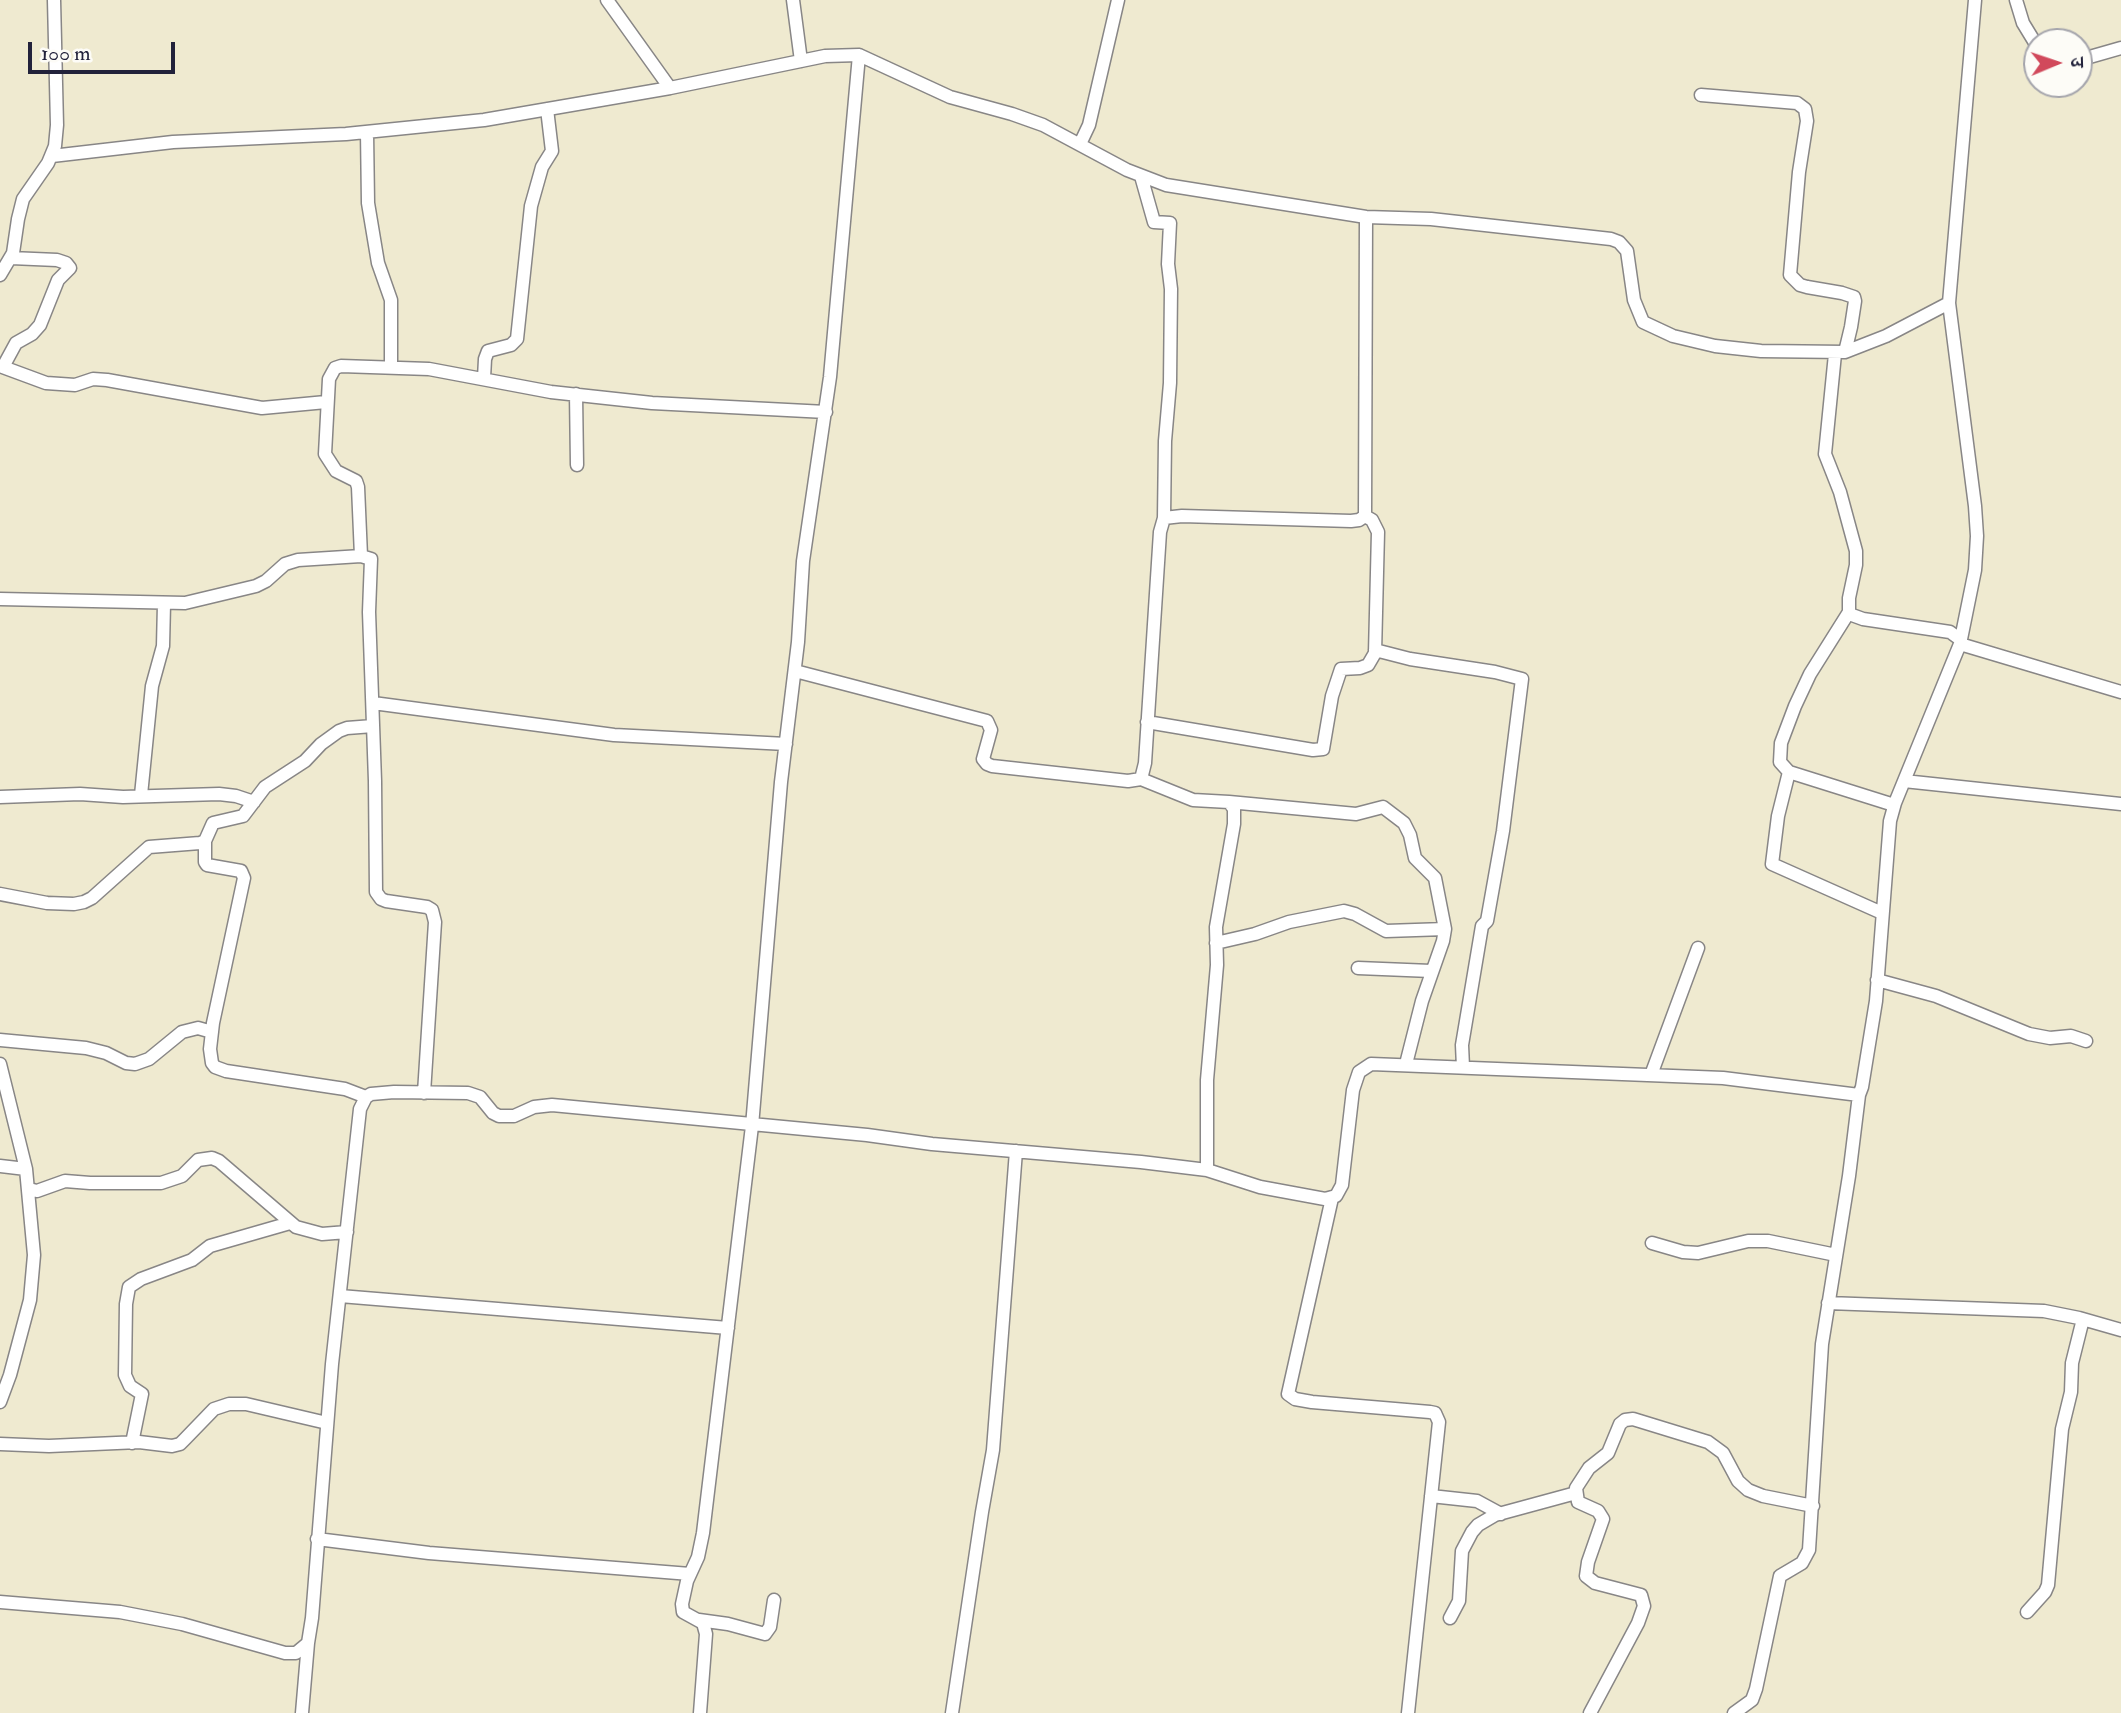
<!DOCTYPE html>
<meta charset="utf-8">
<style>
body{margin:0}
#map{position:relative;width:2121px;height:1713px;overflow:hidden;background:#efead0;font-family:"IM FELL Double Pica","Noto Serif Devanagari",serif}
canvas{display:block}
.north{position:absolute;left:2023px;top:28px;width:70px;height:70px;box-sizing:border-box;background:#fdfcf7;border:2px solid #a5a5ac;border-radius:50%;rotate:88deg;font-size:19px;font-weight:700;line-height:28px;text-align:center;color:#22223b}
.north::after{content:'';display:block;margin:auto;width:24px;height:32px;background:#d1495b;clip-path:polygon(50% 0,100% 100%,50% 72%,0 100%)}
.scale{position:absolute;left:28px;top:42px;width:147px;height:32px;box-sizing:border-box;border:4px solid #22223b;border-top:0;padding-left:9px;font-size:21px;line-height:24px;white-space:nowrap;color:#22223b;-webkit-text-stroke:5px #fdfcf7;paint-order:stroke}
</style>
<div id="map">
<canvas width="2121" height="1713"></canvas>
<div class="north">उ</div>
<div class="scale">100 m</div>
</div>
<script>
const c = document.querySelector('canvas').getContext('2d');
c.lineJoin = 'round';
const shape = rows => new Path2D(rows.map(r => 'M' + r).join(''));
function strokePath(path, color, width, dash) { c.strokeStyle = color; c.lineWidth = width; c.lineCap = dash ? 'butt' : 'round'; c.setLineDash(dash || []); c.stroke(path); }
const minor = shape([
 [607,0,670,88],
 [793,0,801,61],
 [2016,0,2023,23,2037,46],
 [2079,60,2121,48],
 [1701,95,1797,103,1805,109,1807,121,1799,172,1790,275,1800,285,1807,287,1842,293,1854,297,1855,301,1851,327,1845,352],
 [367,132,368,203,378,263,391,300,391,366],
 [1080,144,1089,125,1118,0],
 [52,156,173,142,346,134,484,120,670,88,825,56,859,55,950,97,1012,114,1043,125,1127,170,1166,185,1366,217,1431,219,1611,239,1619,242,1627,251,1634,300,1643,322,1673,336,1715,346,1761,351,1845,352,1886,336,1949,303],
 [1141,176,1154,222,1170,223,1168,264,1171,289,1170,383,1165,441,1164,518],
 [0,275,13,253,18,219,23,199,48,163,55,146,57,125,54,0],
 [1835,354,1825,454,1840,492,1856,551,1856,565,1849,598,1849,612,1852,615,1863,619,1950,632,1961,640],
 [0,366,46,383,75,385,93,379,107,380,262,408,326,402],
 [3,367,16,343,32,334,40,325,58,280,70,268,66,263,57,260,11,258],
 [484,378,485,359,488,351,511,345,517,339,531,206,542,167,552,151,547,109],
 [576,394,577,465],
 [361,556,358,487,356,481,336,471,325,454,329,379,335,368,341,366,429,369,551,392,652,403,826,412],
 [0,599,185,603,256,586,266,581,285,564,298,560,361,556,371,559,369,612,375,781,376,892,381,899,386,901,427,907,432,910,435,922,424,1093],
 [1849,612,1810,674,1795,706,1781,743,1780,762,1789,772,1894,805],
 [1960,644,2121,692],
 [1375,650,1410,659,1495,672,1522,679,1503,831,1487,921,1482,926,1462,1045,1463,1067],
 [795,671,987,721,991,730,983,759,987,764,992,766,1128,781,1141,779,1145,763,1160,532,1164,518,1182,516,1351,521,1359,520,1365,516,1366,217],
 [373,703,614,735,786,744],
 [1147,722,1313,750,1323,749,1332,696,1341,669,1360,668,1368,665,1375,653,1378,532,1372,520,1365,516],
 [1789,772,1778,816,1772,864,1882,913],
 [1141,779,1193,800,1229,802,1234,809,1234,824,1216,927,1217,965,1207,1080,1207,1170],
 [1904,781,2121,804],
 [141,795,152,686,163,646,164,604],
 [0,797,80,794,123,797,219,794,236,796,254,802],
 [1229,802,1356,814,1383,807,1404,823,1410,835,1415,858,1435,878,1445,929,1443,941,1422,1001,1406,1064],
 [205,841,205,862,207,865,241,871,244,878,213,1023,210,1049,212,1063,215,1067,226,1071,345,1089,366,1097],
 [0,894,47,903,74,904,84,902,92,898,149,847,200,843,205,841,213,823,243,816,265,787,305,761,321,744,339,731,347,728,373,726],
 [1216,943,1255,934,1289,922,1344,911,1355,914,1386,931,1445,929],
 [1358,968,1431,971],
 [1877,980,1936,996,2029,1034,2050,1038,2071,1036,2086,1041],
 [0,1040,86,1048,106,1053,126,1063,135,1064,149,1059,182,1032,198,1028,212,1032],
 [0,1064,26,1169,34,1255,30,1300,10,1375,0,1402],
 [1651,1075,1698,948],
 [0,1166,26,1169],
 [29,1189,37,1191,65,1181,90,1183,161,1183,182,1176,198,1160,212,1158,219,1161,296,1227,322,1234,347,1232],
 [1332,1198,1288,1394,1295,1399,1312,1402,1430,1412,1435,1413,1439,1422,1408,1713],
 [1652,1243,1683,1252,1698,1253,1748,1241,1768,1241,1836,1255],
 [340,1296,728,1328],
 [1828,1303,2044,1311,2079,1318,2121,1330],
 [132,1443,142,1394,130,1386,125,1375,126,1304,129,1287,141,1279,192,1260,210,1246,290,1223],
 [0,1444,49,1446,139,1442,172,1446,180,1444,185,1439,214,1409,229,1404,246,1404,327,1423],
 [1431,1496,1477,1501,1501,1514],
 [317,1539,429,1553,690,1574],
 [0,1602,120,1612,182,1624,285,1653,296,1653,308,1643,312,1618,332,1364,360,1109,366,1097,371,1094,394,1092,468,1093,480,1097,493,1113,499,1116,514,1116,534,1107,552,1105,867,1135,932,1144,1141,1162,1207,1170,1260,1187,1325,1199,1336,1196,1342,1185,1353,1090,1359,1072,1371,1064,1723,1078,1859,1095,1862,1087,1876,1001,1890,821,1895,803,1960,644,1975,570,1977,536,1975,506,1949,303,1975,0],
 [2027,1612,2045,1592,2048,1585,2062,1429,2071,1392,2072,1363,2083,1319],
 [1450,1618,1459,1601,1462,1551,1472,1532,1478,1525,1495,1515,1576,1493],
 [699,1620,728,1624,765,1634,770,1627,774,1600],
 [302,1713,308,1643],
 [700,1713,706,1634,703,1623,683,1612,682,1604,687,1581,698,1557,703,1533,752,1126,781,782,798,642,803,561,830,377,859,55],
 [952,1713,982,1512,993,1450,1016,1151],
 [1590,1713,1638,1623,1644,1606,1641,1595,1595,1583,1586,1576,1588,1562,1603,1519,1598,1511,1578,1502,1576,1488,1589,1468,1608,1453,1620,1424,1625,1420,1633,1419,1708,1442,1723,1453,1738,1481,1748,1490,1763,1496,1813,1506],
 [1734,1713,1752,1700,1756,1689,1780,1576,1802,1563,1809,1550,1822,1344,1849,1176,1859,1095]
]);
strokePath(minor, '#888686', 15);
strokePath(minor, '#fff', 12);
</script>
